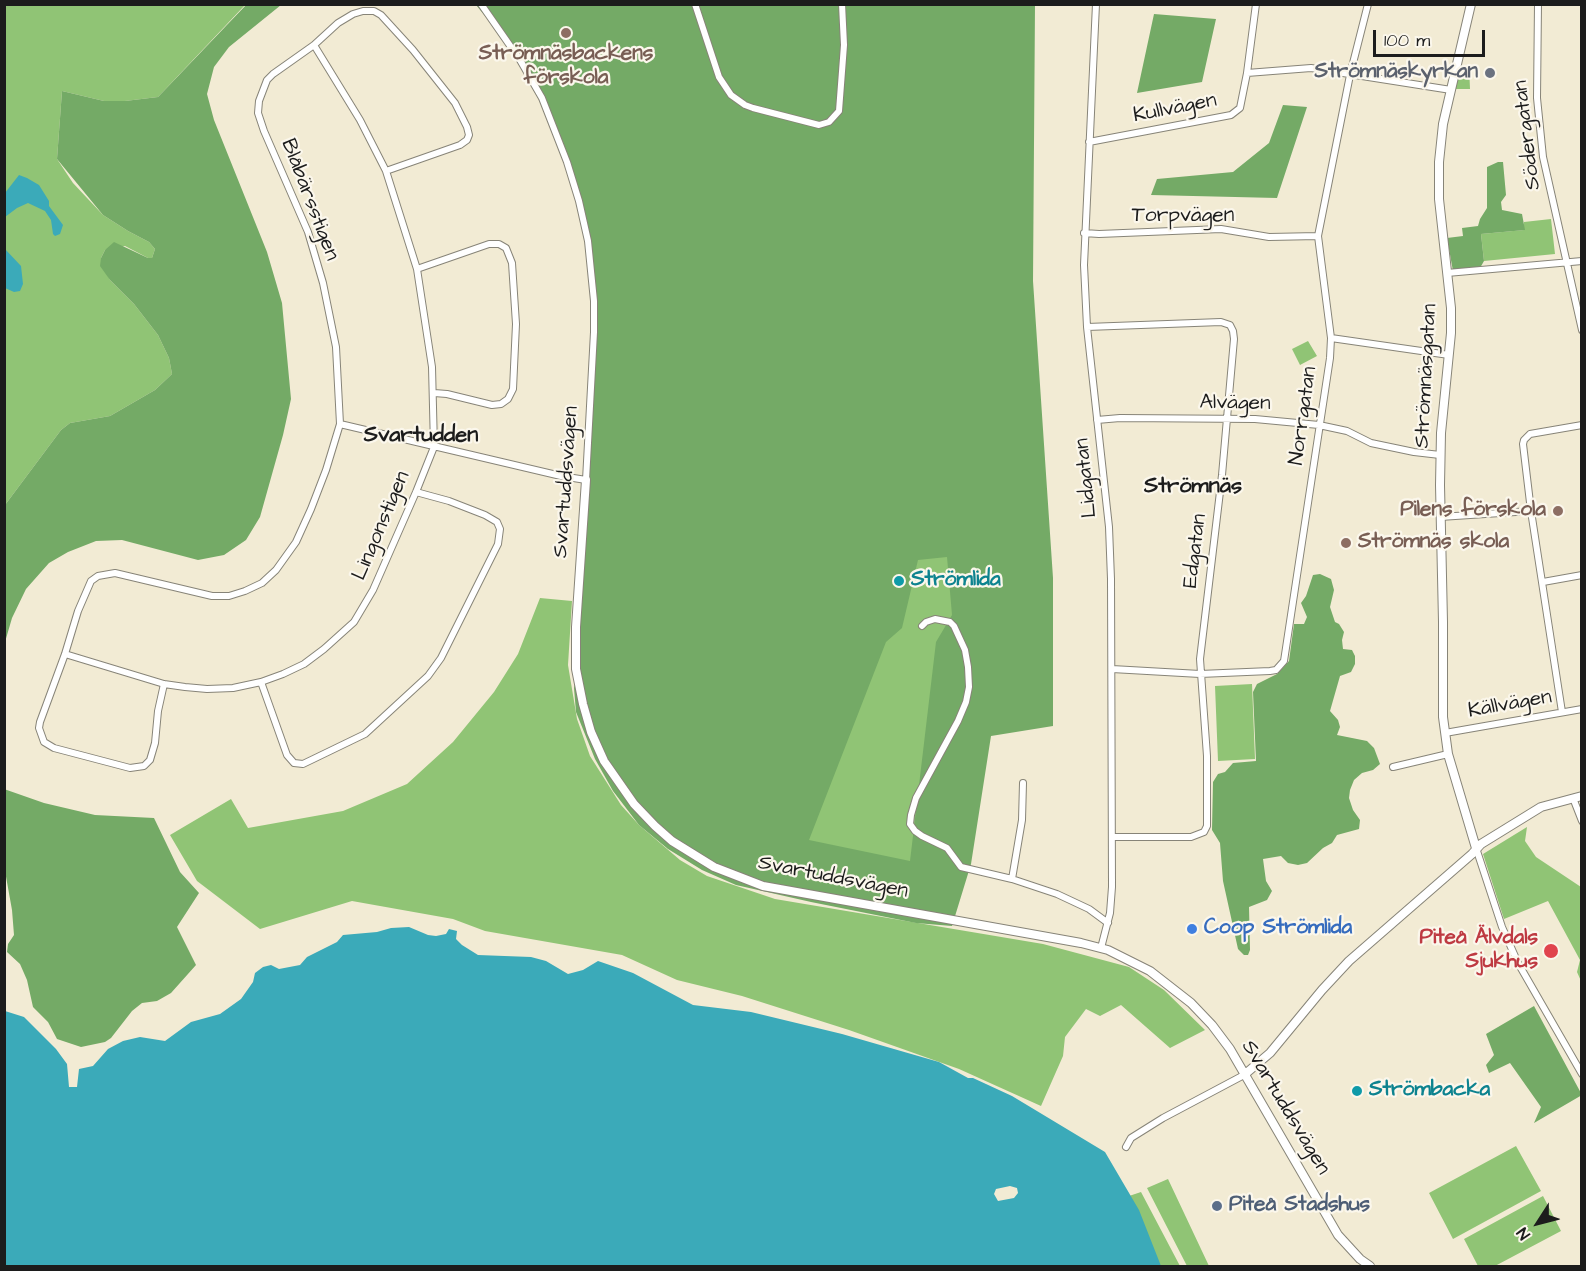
<!DOCTYPE html>
<meta charset="utf-8">
<style>
body{margin:0}
#map{position:relative;width:1586px;height:1271px;overflow:hidden;background:#f2ebd4;font-family:"Architects Daughter",sans-serif}
canvas{display:block}
.frame{position:absolute;inset:0;border:6px solid #1c1c1c;pointer-events:none}
.north{position:absolute;left:1508px;top:1193px;width:60px;height:60px;-webkit-text-stroke:4px #fbf7ec;paint-order:stroke;rotate:234deg;font-size:16px;font-weight:700;line-height:24px;text-align:center;color:#1c1c1c}
.north::after{content:'';display:block;margin:auto;width:21px;height:27px;background:#1c1c1c;clip-path:polygon(50% 0,100% 100%,50% 72%,0 100%)}
.scale{position:absolute;left:1373px;top:30px;width:112px;height:27px;box-sizing:border-box;border:3px solid #1c1c1c;border-top:0;padding-left:8px;font-size:18px;line-height:21px;white-space:nowrap;color:#1c1c1c;-webkit-text-stroke:4px #fbf7ec;paint-order:stroke}
</style>
<div id="map">
<canvas width="1586" height="1271"></canvas>
<div class="frame"></div>
<div class="north">N</div>
<div class="scale">100 m</div>
</div>
<script>
const c = document.querySelector('canvas').getContext('2d');
c.lineJoin = 'round';
function fillPath(path, color) { c.fillStyle = color; c.fill(path, 'evenodd'); }
const shape = rows => new Path2D(rows.map(r => 'M' + r).join(''));
function strokePath(path, color, width, dash) { c.strokeStyle = color; c.lineWidth = width; c.lineCap = dash ? 'butt' : 'round'; c.setLineDash(dash || []); c.stroke(path); }
function drawText(font, color, halo, rows, align = 'center') {
  c.font = font + ' "Architects Daughter",sans-serif'; c.lineWidth = 4.5; c.setLineDash([]); c.textBaseline = 'middle'; c.strokeStyle = halo; c.fillStyle = color; for (const [text, x, y, turn = 0] of rows) {
    c.save(); c.translate(x, y); c.rotate((+turn || 0) * Math.PI / 180); c.textAlign = isNaN(turn) ? turn : align; if (halo) c.strokeText(text, 0, 0); c.fillText(text, 0, 0); c.restore();
  }
}
fillPath(shape([
 [4,5,245,5,158,97,125,101,104,101,62,91,57,159,73,183,103,215,128,231,149,242,155,249,152,258,148,258,125,246,105,250,101,258,110,280,134,304,158,335,169,358,172,374,155,390,110,416,70,423,61,430,5,505],
 [1460,65,1469,65,1470,89,1454,89],
 [1551,219,1555,254,1484,261,1481,234,1524,230,1524,222],
 [1308,341,1317,356,1300,365,1292,349],
 [888,549,948,557,979,637,936,890,788,857],
 [540,598,572,601,568,665,577,719,590,756,621,805,639,825,680,860,707,876,775,899,1043,944,1129,967,1164,990,1205,1030,1170,1048,1121,1005,1100,1016,1086,1009,1065,1037,1063,1056,1041,1106,959,1069,849,1030,742,996,677,980,622,955,485,931,453,919,352,901,260,929,197,881,170,835,231,799,248,828,343,811,407,784,453,742,494,692,518,654],
 [1252,684,1255,759,1218,761,1215,686],
 [1527,827,1525,841,1536,857,1581,887,1581,981,1577,972,1580,960,1548,901,1504,919,1483,854],
 [1516,1146,1541,1191,1453,1239,1429,1193],
 [1168,1179,1209,1266,1187,1266,1147,1188],
 [1141,1192,1180,1266,1155,1266,1126,1197],
 [1543,1196,1561,1231,1495,1266,1478,1266,1464,1239]
]), '#90c475');
fillPath(shape([
 [247,4,281,5,229,47,214,67,207,94,214,120,267,252,282,303,291,399,283,435,260,517,246,540,224,555,198,560,122,540,96,541,68,552,49,563,26,589,12,618,5,642,5,505,61,430,70,423,110,416,155,390,172,374,169,358,158,335,134,304,110,280,100,266,101,258,105,250,114,242,148,258,152,258,155,249,149,242,128,231,103,215,57,159,62,91,104,101,125,101,158,97],
 [476,5,1035,5,1033,281,1053,578,1053,726,991,736,971,864,952,926,916,923,811,902,736,885,702,870,668,849,639,825,613,791,595,759,576,712,574,688,578,662,595,331,585,223,555,128,505,40],
 [947,557,952,615,936,642,910,861,809,840,886,642,902,628,918,560],
 [1154,14,1216,19,1202,82,1137,93],
 [1283,105,1307,107,1277,198,1151,195,1157,179,1233,172,1269,143],
 [1498,162,1503,162,1506,195,1501,202,1502,210,1522,214,1525,230,1481,234,1484,261,1480,268,1453,271,1447,238,1463,236,1462,228,1478,226,1480,219,1487,208,1487,167],
 [1320,574,1331,579,1334,590,1330,607,1335,622,1339,624,1344,632,1342,640,1343,649,1352,650,1355,656,1355,664,1351,672,1340,676,1330,711,1338,720,1340,727,1337,735,1367,741,1374,748,1380,764,1373,770,1362,773,1354,780,1350,790,1349,798,1353,810,1360,820,1359,829,1337,835,1332,843,1323,848,1307,863,1298,865,1288,863,1281,856,1263,859,1266,881,1272,891,1267,900,1249,907,1250,950,1248,955,1244,955,1238,949,1223,881,1220,843,1212,830,1213,782,1218,774,1225,772,1233,763,1256,761,1253,692,1257,684,1277,674,1289,661,1294,624,1304,624,1307,617,1301,603,1306,596,1313,575],
 [4,789,44,803,95,815,154,818,180,872,199,893,177,927,196,965,171,993,157,1001,142,1003,132,1011,111,1038,105,1042,81,1047,57,1039,48,1022,33,1007,27,980,20,964,7,952,8,944,14,935,12,910,5,871],
 [1534,1006,1582,1095,1534,1123,1541,1107,1510,1063,1489,1073,1486,1065,1494,1055,1486,1034]
]), '#74aa66');
fillPath(shape([
 [19,175,27,178,39,185,49,201,49,206,63,225,60,234,55,236,53,234,51,220,45,211,28,203,17,208,5,217,5,220,5,193],
 [5,249,21,266,23,284,20,291,14,292,5,288],
 [409,927,428,935,436,936,446,934,449,929,457,931,456,939,462,945,478,955,531,957,546,961,568,974,583,970,598,961,633,973,693,1005,751,1012,842,1034,939,1062,968,1078,973,1078,1012,1096,1105,1152,1139,1210,1161,1266,5,1266,5,1001,5,1011,24,1017,56,1049,67,1064,69,1087,77,1087,79,1069,93,1066,108,1049,123,1041,140,1037,165,1041,191,1022,220,1014,241,999,253,982,255,973,263,967,271,965,279,969,300,965,307,957,337,942,343,935,377,932,391,928],
 [1010,1186,1017,1188,1018,1193,1014,1198,998,1201,994,1194,996,1189]
]), '#3baab9');
const minor = shape([
 [695,4,719,77,731,95,745,105,753,108,819,125,829,122,839,111,844,45,842,4],
 [1096,4,1084,265,1087,327,1109,527,1111,579,1112,887,1110,913,1101,948],
 [1538,4,1537,98,1543,157,1582,330],
 [1247,73,1256,4],
 [1089,142,1231,115,1240,108,1247,73,1311,68,1451,90],
 [1084,233,1099,234,1221,229,1269,237,1318,236],
 [417,269,489,244,499,244,506,248,512,263,516,324,513,389,508,399,501,404,492,405,447,394,434,393],
 [1447,273,1582,261],
 [1087,327,1221,322,1230,325,1233,331,1234,339,1222,475,1200,659,1207,756,1207,826,1204,832,1191,837,1112,837],
 [1331,338,1449,355],
 [1097,420,1120,418,1255,419,1319,425,1347,431,1371,443,1414,452,1440,455],
 [340,424,561,476,586,480,594,332,594,301,588,241,579,201,567,162,542,98,520,60,481,4],
 [1440,517,1531,511],
 [1543,582,1582,575],
 [922,626,926,622,935,619,950,622,954,626,965,650,968,667,969,687,966,702,958,721,916,798,911,815,910,824,915,831,922,836,947,848,961,867,1012,879],
 [65,654,164,684,185,687,207,689,233,688,261,682,283,674,304,664,324,649,354,622,373,590,416,492,434,447,432,367,417,269,386,171,360,120,314,45],
 [1112,669,1200,674,1270,671,1276,670,1284,661,1330,358,1331,338,1318,236,1350,75,1368,4],
 [261,682,287,755,294,763,303,764,365,734,428,676,441,658,498,544,500,529,497,522,485,515,449,501,416,492],
 [164,684,158,711,155,743,150,760,144,766,130,768,54,748,44,742,39,728,40,722,65,654,78,611,91,581,98,576,115,573,212,596,229,596,245,591,262,583,276,570,296,542,311,509,326,470,340,424,336,347,323,283,308,232,264,131,258,113,259,101,267,80,273,74,314,45,338,23,353,14,363,11,374,11,381,15,413,50,455,103,467,127,469,135,467,140,460,145,386,171],
 [1562,712,1531,511,1523,444,1524,440,1530,434,1582,425],
 [1445,733,1582,709],
 [1393,767,1448,754],
 [1023,783,1022,820,1012,879,1057,894,1089,909,1108,923],
 [1573,798,1582,821],
 [1476,848,1502,927,1518,963,1582,1074],
 [1126,1147,1131,1138,1163,1118,1244,1075]
]);
const tertiary = shape([
 [1471,4,1443,124,1439,162,1439,199,1451,308,1451,333,1441,433,1440,485,1443,622,1443,717,1448,754,1476,848],
 [586,480,576,627,576,669,583,704,591,732,604,761,634,804,655,826,672,841,714,867,763,886,1081,943,1108,950,1150,971,1191,1003,1212,1025,1230,1049,1338,1235,1360,1259,1370,1266],
 [1244,1075,1270,1053,1322,990,1349,961,1472,854,1481,844,1541,807,1582,796]
]);
strokePath(minor, '#878478', 8);
strokePath(tertiary, '#878478', 10);
strokePath(minor, '#fff', 6);
strokePath(tertiary, '#fff', 8);
for (const [x, y, r, color] of [
 [566,33,6,"#8d6e63"],
 [1490,73,6,"#6b7280"],
 [1558,511,6,"#8d6e63"],
 [1346,543,6,"#8d6e63"],
 [899,581,6,"#0f9aa8"],
 [1192,929,6,"#3f7fe0"],
 [1551,951,8,"#e0444e"],
 [1357,1091,6,"#0f9aa8"],
 [1217,1206,6,"#5c6f8a"]
]) { const dot = new Path2D(); dot.arc(x, y, r, 0, 2 * Math.PI); c.fillStyle = color; c.fill(dot); strokePath(dot, '#fbf7ec', 2); }
drawText('bold 21px', '#785e54', '#fbf7ec', [
 ["Strömnäsbackens",566,55],
 ["förskola",566,79],
 ["Pilens förskola",1546,511,"right"],
 ["Strömnäs skola",1358,543,"left"]
]);
drawText('bold 21px', '#5b616d', '#fbf7ec', [
 ["Strömnäskyrkan",1478,73]
], 'right');
drawText('21px', '#1c1c1c', '#fbf7ec', [
 ["Kullvägen",1175,109,-11],
 ["Södergatan",1528,135,-97],
 ["Blåbärsstigen",309,200,69],
 ["Torpvägen",1183,217],
 ["Strömnäsgatan",1427,376,-87],
 ["Alvägen",1235,404,1],
 ["Norrgatan",1304,416,-82],
 ["Lidgatan",1087,478,-96],
 ["Svartuddsvägen",567,482,-86],
 ["Lingonstigen",382,526,-67],
 ["Edgatan",1196,551,-83],
 ["Källvägen",1510,705,-10],
 ["Svartuddsvägen",833,878,11],
 ["Svartuddsvägen",1285,1108,59]
]);
drawText('bold 21px', '#0d838f', '#fbf7ec', [
 ["Strömlida",911,581],
 ["Strömbacka",1369,1091]
], 'left');
drawText('bold 21px', '#366cbe', '#fbf7ec', [
 ["Coop Strömlida",1204,929]
], 'left');
drawText('bold 21px', '#be3a42', '#fbf7ec', [
 ["Piteå Älvdals",1538,939],
 ["Sjukhus",1538,963]
], 'right');
drawText('bold 21px', '#4e5e75', '#fbf7ec', [
 ["Piteå Stadshus",1229,1206]
], 'left');
drawText('bold 22px', '#1c1c1c', '#fbf7ec', [
 ["Svartudden",421,436],
 ["Strömnäs",1193,487]
]);
</script>
